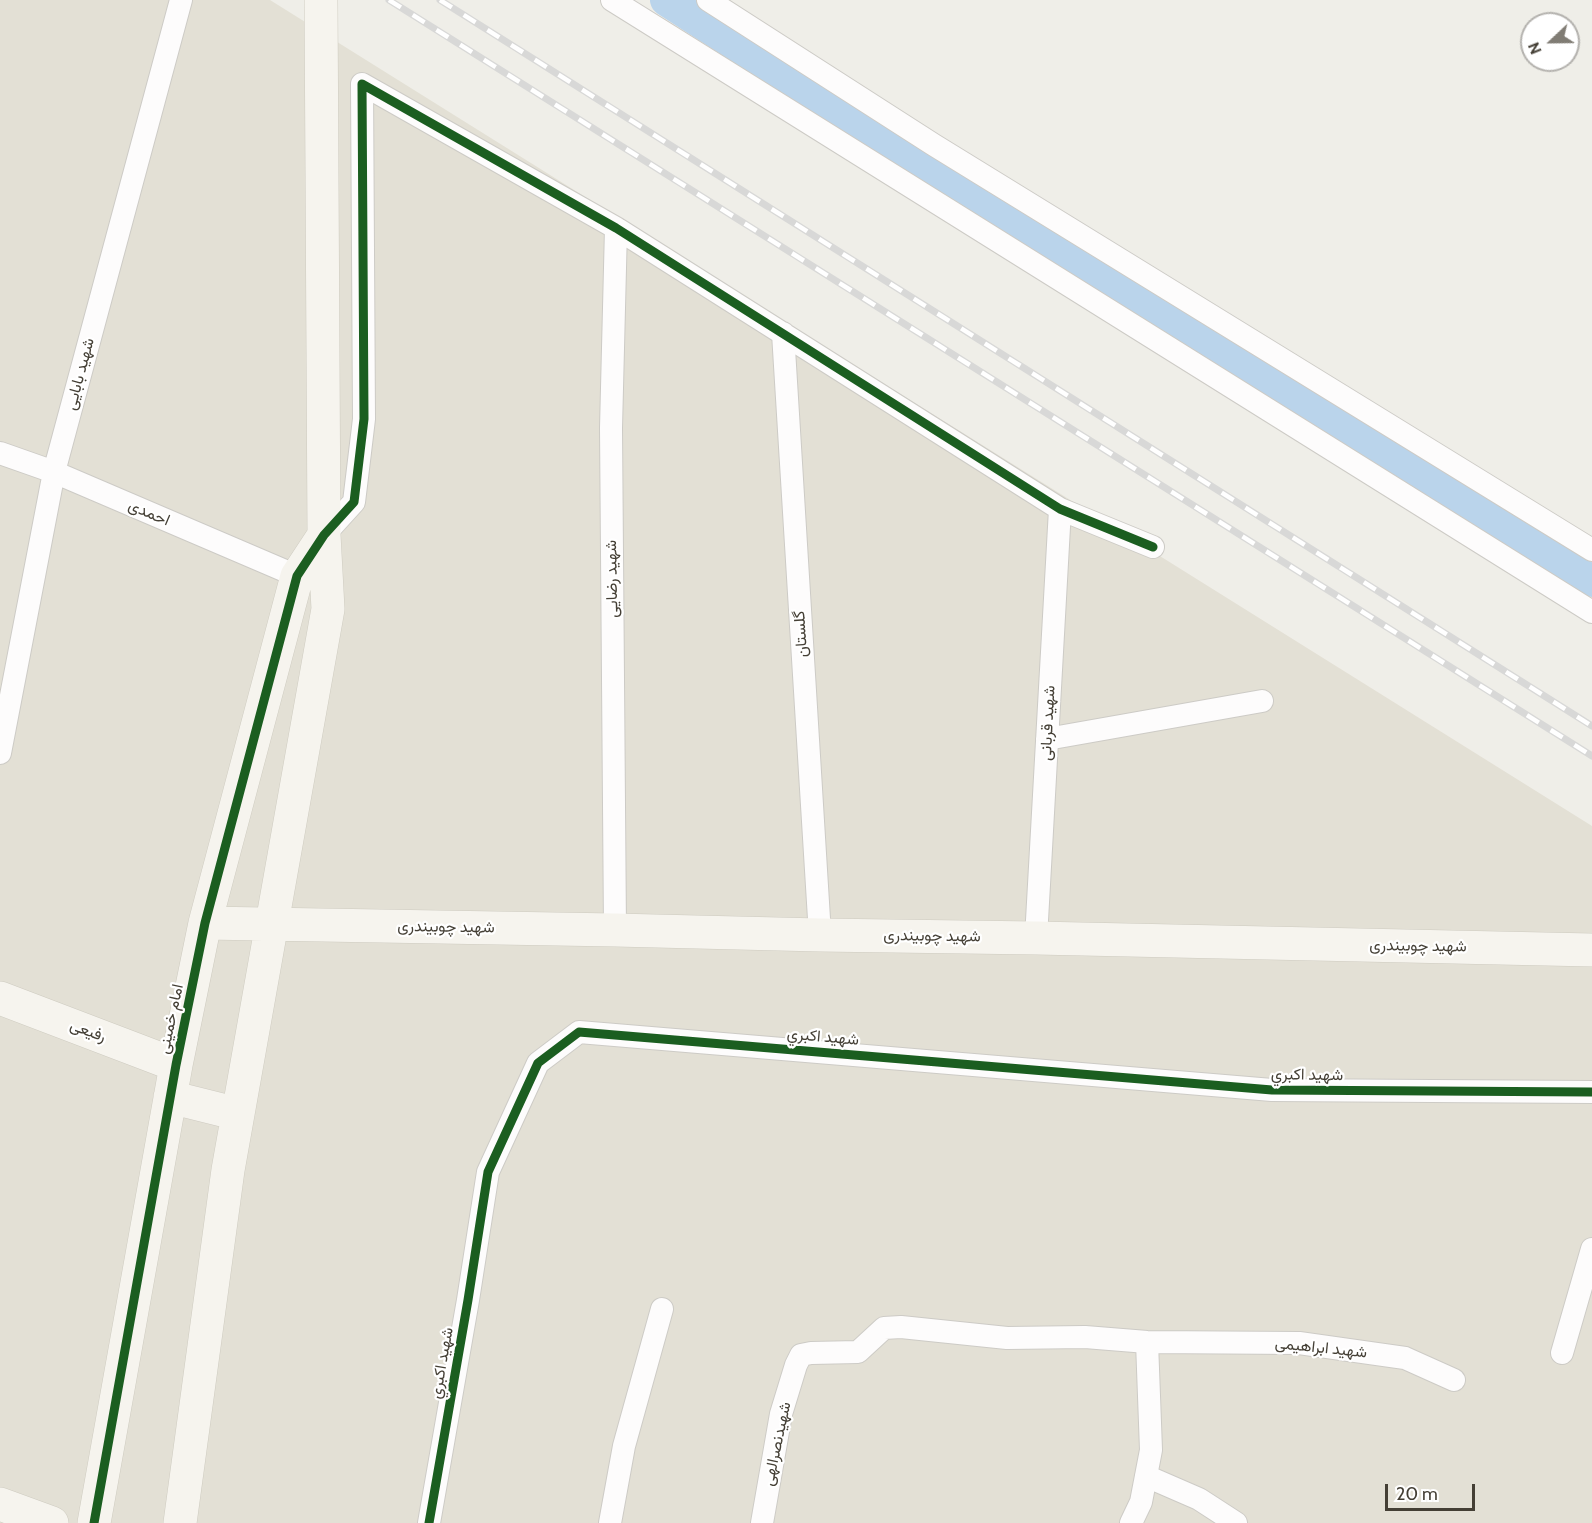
<!DOCTYPE html>
<meta charset="utf-8">
<style>
body{margin:0}
#map{position:relative;width:1592px;height:1523px;overflow:hidden;background:#efeee8;font-family:Cabin,sans-serif}
canvas{display:block}
.north{position:absolute;left:1520px;top:12px;width:60px;height:60px;box-sizing:border-box;background:#fff;border:2px solid #b4b2ae;border-radius:50%;rotate:248deg;font-size:16px;font-weight:700;line-height:24px;text-align:center;color:#443f35}
.north::after{content:'';display:block;margin:auto;width:21px;height:27px;background:#807c74;clip-path:polygon(50% 0,100% 100%,50% 72%,0 100%)}
.scale{position:absolute;left:1385px;top:1484px;width:90px;height:27px;box-sizing:border-box;border:3px solid #443f35;border-top:0;padding-left:8px;font-size:18px;line-height:21px;white-space:nowrap;color:#443f35;-webkit-text-stroke:4px #fff;paint-order:stroke}
</style>
<div id="map">
<canvas width="1592" height="1523"></canvas>
<div class="north">N</div>
<div class="scale">20 m</div>
</div>
<script>
const c = document.querySelector('canvas').getContext('2d');
c.lineJoin = 'round';
function fillPath(path, color) { c.fillStyle = color; c.fill(path, 'evenodd'); }
const shape = rows => new Path2D(rows.map(r => 'M' + r).join(''));
function strokePath(path, color, width, dash) { c.strokeStyle = color; c.lineWidth = width; c.lineCap = dash ? 'butt' : 'round'; c.setLineDash(dash || []); c.stroke(path); }
function drawText(font, color, halo, rows, align = 'center') {
  c.font = font + ' Cabin,Vazirmatn,sans-serif'; c.lineWidth = 4.5; c.setLineDash([]); c.textBaseline = 'middle'; c.strokeStyle = halo; c.fillStyle = color; for (const [text, x, y, turn = 0] of rows) {
    c.save(); c.translate(x, y); c.rotate((+turn || 0) * Math.PI / 180); c.textAlign = isNaN(turn) ? turn : align; if (halo) c.strokeText(text, 0, 0); c.fillText(text, 0, 0); c.restore();
  }
}
fillPath(shape([
 [0,0,270,0,1592,826,1592,1523,0,1523]
]), '#e3e0d5');
strokePath(shape([
 [666,0,1021,229,1592,581]
]), '#bad4eb', 32);
const street = shape([
 [612,0,1592,612],
 [708,0,934,145,1592,550],
 [783,333,820,935],
 [0,453,54,472,297,576],
 [324,535,354,502,364,419,362,84,616,228,1060,509,1153,547],
 [1047,739,1262,701],
 [0,753,54,472,181,0],
 [615,930,611,428,616,228],
 [1036,938,1060,509],
 [1562,1353,1592,1249],
 [1146,1476,1199,1499,1236,1523],
 [429,1523,468,1300,488,1172,538,1063,579,1032,1272,1090,1592,1092],
 [610,1523,624,1446,662,1309],
 [762,1523,781,1414,796,1365,801,1355,811,1353,858,1352,884,1328,901,1327,1007,1338,1085,1337,1147,1342,1299,1343,1405,1358,1454,1380],
 [1131,1523,1141,1502,1151,1450,1147,1342]
]);
const secondary = shape([
 [205,923,615,930,820,935,1036,938,1592,950],
 [0,998,176,1065],
 [170,1097,238,1114],
 [0,1504,52,1523],
 [94,1523,176,1065,205,923,297,576,324,535],
 [180,1523,228,1170,328,609,324,535,321,0]
]);
strokePath(street, '#cdcbc6', 24);
strokePath(secondary, '#cecbc0', 34);
strokePath(street, '#fdfcfc', 22);
strokePath(secondary, '#f6f4ee', 33);
const rail = shape([
 [389,0,1592,756],
 [440,0,1592,726]
]);
strokePath(rail, '#d8d8d7', 7);
strokePath(rail, '#fff', 4.5, [14]);
strokePath(shape([
 [94,1523,176,1065,205,923,297,576,324,535,354,502,364,419,362,84,616,228,1060,509,1153,547],
 [429,1523,468,1300,488,1172,538,1063,579,1032,1272,1090,1592,1092]
]), '#1b5e20', 9);
drawText('16px', '#443f35', '#fff', [
 ["شهید بابایی",80,374,-75],
 ["احمدی",149,513,23],
 ["شهید رضایی",612,579,-91],
 ["گلستان",801,634,-94],
 ["شهید قربانی",1048,723,-87],
 ["شهید چوبیندری",446,927,1],
 ["شهید چوبیندری",932,936,1],
 ["شهید چوبیندری",1418,946,1],
 ["امام خمینی",171,1019,-78],
 ["رفیعی",88,1031,21],
 ["شهيد اکبري",823,1037,5],
 ["شهيد اکبري",1307,1075,1],
 ["شهید ابراهیمی",1321,1348,6],
 ["شهيد اکبري",442,1363,-80],
 ["شهیدنصرالهی",777,1444,-78]
]);
</script>
